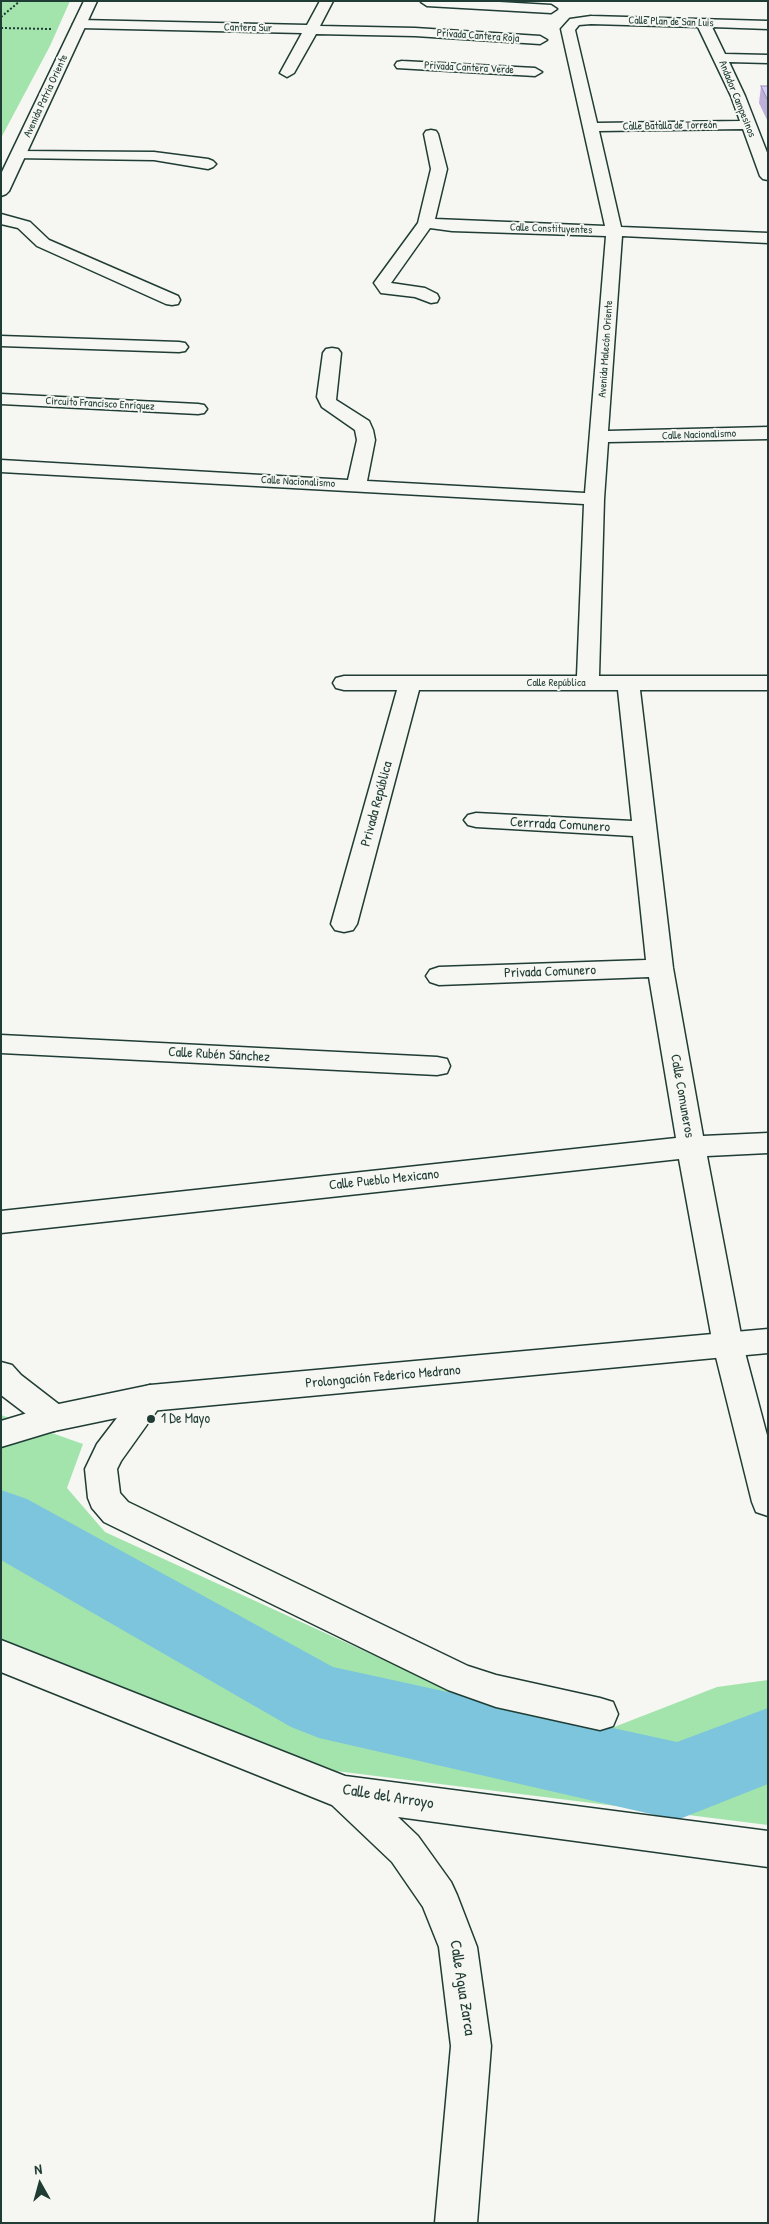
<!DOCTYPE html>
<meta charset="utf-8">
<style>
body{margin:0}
#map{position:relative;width:769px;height:2224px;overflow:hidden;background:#f6f6f2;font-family:"Patrick Hand",sans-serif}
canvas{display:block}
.frame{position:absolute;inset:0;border:2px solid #1f3d34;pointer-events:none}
.north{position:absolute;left:15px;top:2159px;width:50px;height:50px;-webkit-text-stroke:4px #f6f6f2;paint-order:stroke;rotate:353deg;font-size:14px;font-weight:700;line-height:20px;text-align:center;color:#1f3d34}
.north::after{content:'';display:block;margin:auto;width:18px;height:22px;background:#1f3d34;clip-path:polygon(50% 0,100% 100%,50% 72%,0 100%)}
</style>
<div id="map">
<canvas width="769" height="2224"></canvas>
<div class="frame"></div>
<div class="north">N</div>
</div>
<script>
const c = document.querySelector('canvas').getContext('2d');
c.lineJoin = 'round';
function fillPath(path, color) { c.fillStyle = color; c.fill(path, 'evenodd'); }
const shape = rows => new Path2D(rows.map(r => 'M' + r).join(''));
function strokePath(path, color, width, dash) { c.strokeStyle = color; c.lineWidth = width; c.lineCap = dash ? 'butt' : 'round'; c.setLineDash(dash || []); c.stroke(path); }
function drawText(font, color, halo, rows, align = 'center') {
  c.font = font + ' "Patrick Hand",sans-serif'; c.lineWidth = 4; c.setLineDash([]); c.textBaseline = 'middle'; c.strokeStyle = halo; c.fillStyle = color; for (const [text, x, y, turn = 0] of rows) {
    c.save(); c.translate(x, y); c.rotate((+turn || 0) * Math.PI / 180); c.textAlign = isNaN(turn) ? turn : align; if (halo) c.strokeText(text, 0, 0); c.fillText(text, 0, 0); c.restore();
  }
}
fillPath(shape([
 [1,1,70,1,50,46,1,138],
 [1,1415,83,1444,67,1488,105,1532,456,1693,609,1729,717,1687,768,1680,768,1825,336,1771,1,1639]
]), '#a3e4ad');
fillPath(shape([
 [1,1490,27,1499,333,1667,677,1742,768,1708,768,1784,677,1820,319,1738,291,1727,1,1560,1,1490]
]), '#7cc5dc');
const street = shape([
 [320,1,333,1,320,26,415,28,540,36,547,40,540,44,415,36,316,34,294,73,287,77,280,73,302,33,80,28,73,24,80,20,307,25,320,1],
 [482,1,551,5,557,9,551,13,427,6,421,2,482,1],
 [591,16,768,21,768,29,712,27,725,54,768,55,768,63,729,62,745,96,768,155,768,180,763,179,760,176,743,129,599,131,621,227,768,233,768,243,622,236,608,431,768,427,768,439,608,442,604,499,599,676,768,676,768,690,640,690,673,968,703,1136,768,1133,768,1153,707,1156,743,1345,768,1439,768,1516,756,1512,752,1502,713,1345,679,1159,1,1233,1,1211,676,1138,649,977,439,985,430,982,426,976,430,970,439,967,646,960,633,836,476,827,468,825,464,820,468,815,476,813,632,821,618,690,419,690,357,924,353,930,344,932,335,930,331,924,397,690,344,690,336,688,333,683,336,678,344,676,577,676,584,504,1,472,1,460,348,480,357,440,355,430,322,407,317,397,323,353,326,349,332,348,338,349,341,353,336,400,369,421,373,430,375,440,367,481,585,493,606,236,452,231,430,228,391,283,425,288,437,294,439,298,437,302,431,303,415,297,381,293,374,283,418,223,431,169,424,134,426,131,431,130,436,131,438,134,447,169,435,219,605,226,561,29,570,19,591,16],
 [591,24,698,27,731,96,740,121,597,123,575,30,579,25,591,24],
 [402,61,535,68,542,72,535,76,397,68,395,65,397,62,402,61],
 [18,151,154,152,208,159,213,161,216,164,213,167,208,169,154,160,13,158,11,155,13,152,18,151],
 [1,214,30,222,49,240,178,296,180,300,178,304,172,305,166,304,37,246,18,228,1,224,1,214],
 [1,336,179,342,185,343,188,347,185,351,179,352,1,346,1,336],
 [1,394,198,404,204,405,207,409,204,413,198,414,1,404,1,394],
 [1,1035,437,1057,447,1059,450,1066,447,1073,437,1075,1,1053,1,1035],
 [1,1362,12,1365,21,1375,65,1409,70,1418,65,1427,54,1431,43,1427,1,1395,1,1362],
 [150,1385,161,1389,166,1398,121,1461,117,1469,120,1493,128,1502,468,1666,496,1675,600,1698,613,1702,618,1714,613,1726,600,1730,496,1707,448,1690,104,1522,92,1508,88,1498,85,1469,97,1444,139,1389,150,1385],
 [1,1640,345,1776,768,1831,768,1867,398,1817,418,1836,451,1882,457,1895,477,1947,491,2046,477,2223,435,2223,451,2046,439,1947,423,1907,392,1862,332,1805,1,1672,1,1640]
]);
const secondary = shape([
 [84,1,97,1,9,191,6,194,1,196,1,174,84,1],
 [768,1329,768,1353,150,1411,54,1431,1,1447,1,1421,54,1405,150,1385,768,1329]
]);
strokePath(street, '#1f3d34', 3);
strokePath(secondary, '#1f3d34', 3);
strokePath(shape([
 [1,17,20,1],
 [1,28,51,29]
]), '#1f3d34', 2, [2, 2]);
fillPath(street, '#f6f6f2');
fillPath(secondary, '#f6f6f2');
fillPath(shape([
 [761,86,768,86,768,122,759,103]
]), '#bdafda');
const building = shape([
 [761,86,768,86,768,101,761,86]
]);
fillPath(building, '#dccbfd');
strokePath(building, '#9a8eb1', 1);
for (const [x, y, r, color] of [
 [151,1419,5,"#1f3d34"]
]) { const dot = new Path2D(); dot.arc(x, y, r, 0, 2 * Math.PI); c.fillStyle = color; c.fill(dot); strokePath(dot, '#f6f6f2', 2); }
drawText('11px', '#1f3d34', '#f6f6f2', [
 ["Calle Plan de San Luis",671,22,2],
 ["Cantera Sur",248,28,1],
 ["Privada Cantera Roja",478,36,4],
 ["Privada Cantera Verde",469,68,3],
 ["Avenida Patria Oriente",46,96,-65],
 ["Andador Campesinos",737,99,68],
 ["Calle Batalla de Torreón",670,126,-1],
 ["Calle Constituyentes",551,229,2],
 ["Avenida Malecón Oriente",606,349,-86],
 ["Circuito Francisco Enriquez",100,404,3],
 ["Calle Nacionalismo",699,435,-2],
 ["Calle Nacionalismo",298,482,3],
 ["Calle República",556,683]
]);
drawText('14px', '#1f3d34', '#f6f6f2', [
 ["Privada República",377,804,-75],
 ["Cerrrada Comunero",560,825,3],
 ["Privada Comunero",550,972,-2],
 ["Calle Rubén Sánchez",219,1055,3],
 ["Calle Comuneros",682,1096,80],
 ["Calle Pueblo Mexicano",384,1180,-6],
 ["Prolongación Federico Medrano",383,1377,-5]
]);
drawText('14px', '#1f3d34', '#f6f6f2', [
 ["1 De Mayo",161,1419]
], 'left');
drawText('16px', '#1f3d34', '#f6f6f2', [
 ["Calle del Arroyo",388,1797,9],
 ["Calle Agua Zarca",462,1988,81]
]);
</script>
